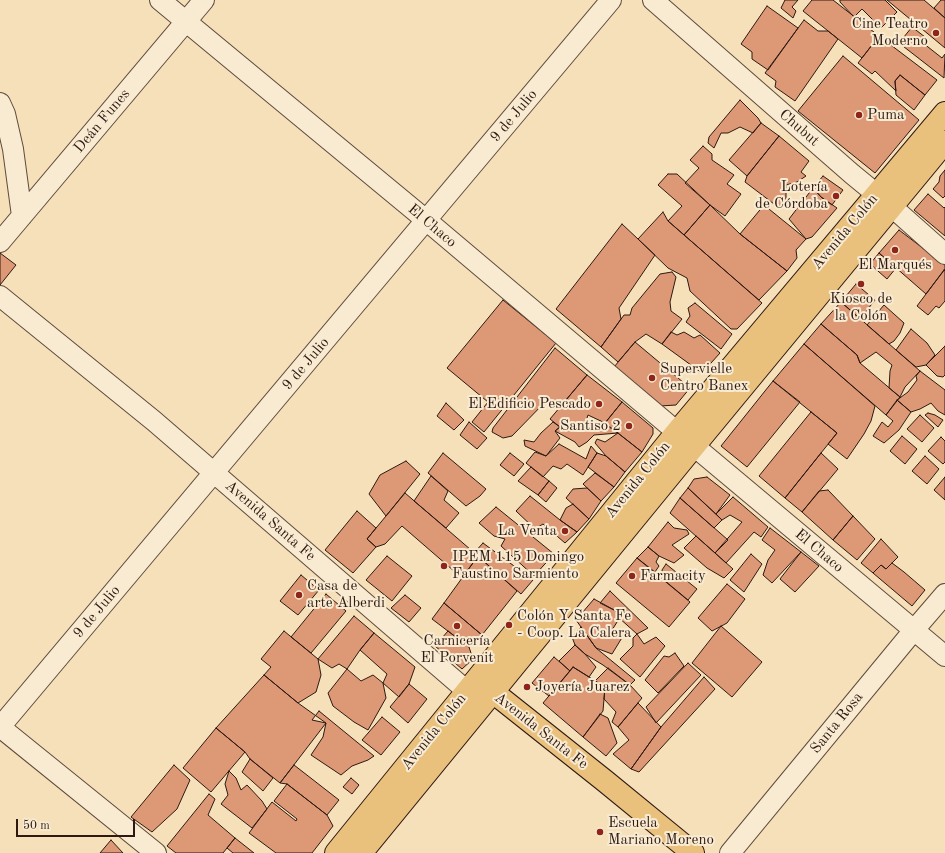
<!DOCTYPE html>
<meta charset="utf-8">
<style>
body{margin:0}
#map{position:relative;width:945px;height:853px;overflow:hidden;background:#f5e0ba;font-family:"Old Standard TT",serif}
canvas{display:block}
.scale{position:absolute;left:16px;top:819px;width:119px;height:18px;box-sizing:border-box;border:2px solid #2e1912;border-top:0;padding-left:5px;font-size:12px;line-height:14px;white-space:nowrap;color:#2e1912;-webkit-text-stroke:3px #f8ebd2;paint-order:stroke}
</style>
<div id="map">
<canvas width="945" height="853"></canvas>
<div class="scale">50 m</div>
</div>
<script>
const c = document.querySelector('canvas').getContext('2d');
c.lineJoin = 'round';
function fillPath(path, color) { c.fillStyle = color; c.fill(path, 'evenodd'); }
const shape = rows => new Path2D(rows.map(r => 'M' + r).join(''));
function strokePath(path, color, width, dash) { c.strokeStyle = color; c.lineWidth = width; c.lineCap = dash ? 'butt' : 'round'; c.setLineDash(dash || []); c.stroke(path); }
function drawText(font, color, halo, rows, align = 'center') {
  c.font = font + ' "Old Standard TT",serif'; c.lineWidth = 4; c.setLineDash([]); c.textBaseline = 'middle'; c.strokeStyle = halo; c.fillStyle = color; for (const [text, x, y, turn = 0] of rows) {
    c.save(); c.translate(x, y); c.rotate((+turn || 0) * Math.PI / 180); c.textAlign = isNaN(turn) ? turn : align; if (halo) c.strokeText(text, 0, 0); c.fillText(text, 0, 0); c.restore();
  }
}
const building = shape([
 [785,0,798,0,792,7,796,11,793,18,781,8,785,0],
 [812,0,833,0,879,36,862,58,803,11,812,0],
 [840,0,885,0,897,12,881,28,862,9,854,17,840,2,840,0],
 [887,0,924,0,945,18,945,48,887,0],
 [941,0,945,0,945,18,934,8,941,0],
 [767,6,798,28,768,70,752,59,752,52,741,44,767,6],
 [804,20,818,31,828,31,838,39,795,101,775,87,776,81,765,73,804,20],
 [912,27,925,37,923,43,942,58,945,54,944,78,899,43,912,27],
 [879,36,937,80,925,95,900,75,895,81,896,91,875,71,872,74,858,63,879,36],
 [843,56,919,120,875,173,798,111,843,56],
 [900,75,925,95,914,110,896,95,895,81,900,75],
 [740,100,758,118,761,123,753,133,740,127,728,133,721,133,714,148,708,143,709,137,740,100],
 [761,123,779,136,747,176,729,160,761,123],
 [779,136,809,161,801,172,806,176,797,182,786,185,786,203,778,207,745,182,747,176,779,136],
 [703,146,712,154,712,160,734,175,727,184,741,194,725,216,710,205,685,183,699,168,690,160,703,146],
 [945,170,945,196,943,198,933,189,939,182,940,176,945,170],
 [668,174,677,174,710,205,684,235,668,221,682,206,658,185,668,174],
 [823,176,843,190,832,205,821,197,813,188,823,176],
 [813,188,821,197,837,208,812,237,806,239,789,219,813,188],
 [928,194,944,208,945,207,945,236,914,210,928,194],
 [710,205,740,234,787,271,759,300,684,235,710,205],
 [764,205,806,239,796,250,797,258,787,271,740,234,764,205],
 [663,212,668,221,675,227,762,303,737,329,731,329,690,291,687,278,668,268,638,239,663,212],
 [622,224,655,255,619,308,621,319,601,347,556,309,622,224],
 [899,230,945,265,945,269,926,294,879,253,899,230],
 [0,253,16,265,0,285,0,253],
 [879,253,896,268,887,279,870,264,879,253],
 [944,270,945,271,945,301,939,308,936,306,928,315,917,306,944,270],
 [672,272,676,277,670,302,671,311,682,319,662,344,646,334,635,342,618,362,601,347,624,315,630,315,632,308,660,274,672,272],
 [856,284,875,300,860,319,841,302,856,284],
 [503,300,556,343,484,432,472,422,488,402,447,368,503,300],
 [841,302,920,371,905,387,900,397,889,388,890,371,892,365,876,352,860,363,857,355,821,324,841,302],
 [695,303,732,334,721,349,686,322,690,316,688,308,695,303],
 [884,305,904,323,900,333,894,341,889,344,867,325,884,305],
 [821,324,857,355,860,363,900,397,886,415,804,344,821,324],
 [911,329,927,343,935,355,926,365,916,367,896,350,911,329],
 [671,332,677,335,684,332,694,338,700,335,720,353,702,373,662,344,671,332],
 [635,342,690,388,676,405,660,406,614,367,635,342],
 [804,344,875,406,871,421,864,434,847,459,828,444,837,433,773,381,804,344],
 [945,346,945,375,943,377,937,376,926,365,945,346],
 [555,348,587,375,560,407,548,399,512,436,503,438,492,432,493,428,555,348],
 [920,371,945,390,945,415,938,411,931,403,920,409,911,412,897,400,908,392,917,380,916,376,920,371],
 [587,375,622,402,605,423,588,415,585,424,565,431,550,419,587,375],
 [773,381,800,402,747,467,721,446,773,381],
 [897,400,911,412,899,430,884,443,873,436,882,422,888,427,893,421,886,415,897,400],
 [622,402,653,428,653,434,642,452,605,423,622,402],
 [446,403,464,420,454,430,437,416,446,403],
 [811,412,837,433,785,498,759,476,811,412],
 [928,413,935,415,943,420,938,427,925,415,928,413],
 [920,415,934,428,922,442,907,429,920,415],
 [600,421,618,433,594,435,587,442,579,447,575,442,555,431,560,427,565,431,585,424,593,427,600,421],
 [469,422,487,438,477,449,460,435,469,422],
 [553,422,560,427,555,431,560,438,546,456,525,446,524,440,534,442,541,433,553,422],
 [618,433,642,452,625,472,606,456,595,443,597,439,605,442,618,433],
 [902,436,917,449,905,464,890,451,902,436],
 [941,437,945,441,945,462,943,464,928,451,941,437],
 [559,444,586,459,591,446,597,453,583,475,567,464,561,469,553,466,543,477,526,463,535,452,546,456,559,444],
 [443,453,486,489,480,496,466,506,428,473,443,453],
 [510,453,524,464,514,476,500,465,510,453],
 [597,453,606,456,625,472,614,487,588,467,597,453],
 [821,453,838,469,802,512,785,498,821,453],
 [925,456,939,469,927,484,912,471,925,456],
 [406,461,420,474,386,516,369,494,380,475,406,461],
 [531,467,549,481,538,495,518,481,531,467],
 [595,473,614,487,601,501,583,484,595,473],
 [431,476,448,491,444,500,459,513,446,528,414,501,431,476],
 [707,477,730,495,716,514,688,488,694,479,707,477],
 [945,477,945,500,934,490,945,477],
 [549,481,557,488,546,502,538,495,549,481],
 [587,488,601,501,589,519,566,498,573,489,587,488],
 [688,488,722,520,714,528,680,498,688,488],
 [828,490,853,516,833,540,802,512,819,491,828,490],
 [405,493,478,556,462,578,402,526,385,544,376,547,367,539,405,493],
 [530,496,560,520,577,532,565,543,543,524,535,529,516,511,530,496],
 [733,497,768,527,761,537,754,532,726,563,715,553,742,522,730,515,722,520,716,514,733,497],
 [680,498,728,540,715,553,670,513,680,498],
 [573,504,589,519,577,532,560,520,566,508,573,504],
 [496,507,554,554,534,576,501,546,505,539,494,536,479,523,496,507],
 [357,511,376,528,367,539,376,547,353,573,325,550,357,511],
 [853,516,875,539,857,560,833,540,853,516],
 [668,522,674,528,687,530,689,534,672,545,684,555,674,563,659,556,648,547,668,522],
 [770,528,801,552,772,583,763,575,768,560,775,550,762,540,770,528],
 [696,536,733,569,724,578,707,568,684,548,696,536],
 [881,539,898,557,886,569,881,565,873,573,861,563,881,539],
 [483,543,533,580,521,594,474,553,483,543],
 [648,547,659,556,656,562,659,566,655,572,637,558,648,547],
 [801,552,819,566,795,592,780,579,801,552],
 [751,554,762,564,744,592,730,580,751,554],
 [387,556,412,576,392,601,366,580,387,556],
 [478,556,517,591,482,635,444,603,478,556],
 [637,558,690,602,669,627,616,583,637,558],
 [892,563,904,572,925,590,912,606,873,573,881,565,886,569,892,563],
 [666,564,697,589,688,600,664,580,662,570,666,564],
 [301,575,319,590,298,615,280,601,301,575],
 [727,584,745,599,727,623,712,631,698,618,727,584],
 [610,591,648,628,637,634,618,617,616,611,600,603,610,591],
 [326,594,346,611,311,653,291,637,326,594],
 [405,595,421,608,409,622,391,608,405,595],
 [594,599,616,611,619,619,612,630,623,636,612,654,596,648,576,620,594,599],
 [444,603,482,635,469,647,432,619,444,603],
 [354,616,374,633,360,650,347,669,339,664,332,668,318,659,354,616],
 [721,626,762,662,732,697,692,663,721,626],
 [581,627,596,648,635,680,630,685,603,665,585,654,575,645,572,637,581,627],
 [284,631,318,659,321,675,316,692,298,703,264,675,271,667,261,659,284,631],
 [448,631,469,647,473,659,462,669,435,646,448,631],
 [374,633,415,667,409,684,399,697,383,683,387,674,360,650,374,633],
 [637,634,644,644,656,637,665,646,640,677,620,659,633,646,633,638,637,634],
 [575,645,585,654,596,667,589,677,573,667,570,671,559,661,575,645],
 [675,653,684,666,658,693,645,680,664,656,669,657,675,653],
 [554,657,570,671,549,696,532,683,554,657],
 [688,663,701,675,656,723,646,707,688,663],
 [573,667,605,687,603,711,583,737,543,703,573,667],
 [608,668,630,685,642,698,618,727,612,722,616,712,604,699,605,687,595,681,608,668],
 [347,669,361,681,373,675,383,683,386,698,368,730,354,722,333,706,328,693,347,669],
 [264,675,298,703,326,723,280,783,250,759,245,752,216,728,264,675],
 [704,677,715,689,639,772,631,769,661,727,704,677],
 [409,684,427,699,408,723,390,707,409,684],
 [638,703,661,727,631,769,613,754,629,740,618,727,638,703],
 [319,711,374,756,368,760,352,766,341,775,311,755,323,737,326,723,312,720,319,711],
 [600,714,608,718,617,743,606,756,583,737,600,714],
 [382,717,400,732,381,755,362,740,382,717],
 [216,728,245,752,211,792,183,768,216,728],
 [250,759,273,778,263,791,242,772,250,759],
 [174,765,190,780,177,809,152,832,131,817,174,765],
 [294,765,339,800,327,815,287,784,280,783,294,765],
 [229,771,236,778,241,790,247,785,262,801,267,809,252,828,221,804,228,795,225,784,229,771],
 [351,778,359,785,352,794,343,787,351,778],
 [287,784,327,815,333,826,312,853,276,853,249,833,272,802,296,821,297,819,274,801,287,784],
 [209,794,215,799,208,815,235,838,223,853,176,853,167,846,209,794],
 [235,838,254,853,233,853,227,848,235,838],
 [111,840,123,853,100,853,111,840]
]);
fillPath(building, '#dd9875');
strokePath(building, '#2e1912', 1);
const minor = shape([
 [160,0,426,220,677,432],
 [653,0,852,174,891,206,945,254],
 [0,103,5,114,13,149,22,216],
 [0,242,204,0],
 [0,296,154,421,467,691],
 [694,446,945,656],
 [0,727,611,0],
 [0,727,156,853],
 [730,853,914,630,945,594]
]);
const major = shape([
 [478,692,493,692,605,781,693,853],
 [336,853,677,432,945,113],
 [361,853,694,446,945,142]
]);
strokePath(minor, '#604b3c', 22);
strokePath(major, '#2e1912', 24);
strokePath(minor, '#f8ebd2', 20);
strokePath(major, '#eac07d', 22);
for (const [x, y, r, color] of [
 [936,33,4,"#8f2418"],
 [859,115,4,"#8f2418"],
 [836,196,4,"#8f2418"],
 [895,250,4,"#8f2418"],
 [861,284,4,"#8f2418"],
 [652,378,4,"#8f2418"],
 [599,404,4,"#8f2418"],
 [629,426,4,"#8f2418"],
 [565,531,4,"#8f2418"],
 [444,566,4,"#8f2418"],
 [632,576,4,"#8f2418"],
 [299,595,4,"#8f2418"],
 [509,625,4,"#8f2418"],
 [457,626,4,"#8f2418"],
 [527,687,4,"#8f2418"],
 [600,832,4,"#8f2418"]
]) { const dot = new Path2D(); dot.arc(x, y, r, 0, 2 * Math.PI); c.fillStyle = color; c.fill(dot); strokePath(dot, '#f8ebd2', 1.5); }
drawText('15px', '#2e1912', '#f8ebd2', [
 ["Cine Teatro",928,24,"right"],
 ["Moderno",928,41,"right"],
 ["Puma",867,115],
 ["Lotería",828,187,"right"],
 ["de Córdoba",828,204,"right"],
 ["El Marqués",895,265,"center"],
 ["Kiosco de",861,299,"center"],
 ["la Colón",861,316,"center"],
 ["Supervielle",660,369],
 ["Centro Banex",660,386],
 ["El Edificio Pescado",591,404,"right"],
 ["Santiso 2",621,426,"right"],
 ["La Venta",557,531,"right"],
 ["IPEM 115 Domingo",452,557],
 ["Faustino Sarmiento",452,574],
 ["Farmacity",640,576],
 ["Casa de",307,586],
 ["arte Alberdi",307,603],
 ["Colón Y Santa Fe",517,616],
 ["- Coop. La Calera",517,633],
 ["Carnicería",457,641,"center"],
 ["El Porvenit",457,658,"center"],
 ["Joyería Juarez",535,687],
 ["Escuela",608,823],
 ["Mariano Moreno",608,840]
], 'left');
drawText('15px', '#2e1912', '#f8ebd2', [
 ["9 de Julio",514,116,-50],
 ["Deán Funes",102,121,-50],
 ["Chubut",799,128,41],
 ["El Chaco",432,226,40],
 ["Avenida Colón",845,232,-50],
 ["9 de Julio",306,364,-50],
 ["Avenida Colón",638,480,-51],
 ["Avenida Santa Fe",270,521,41],
 ["El Chaco",819,551,40],
 ["9 de Julio",97,612,-50],
 ["Santa Rosa",837,723,-51],
 ["Avenida Santa Fe",541,731,38],
 ["Avenida Colón",434,732,-51]
]);
</script>
